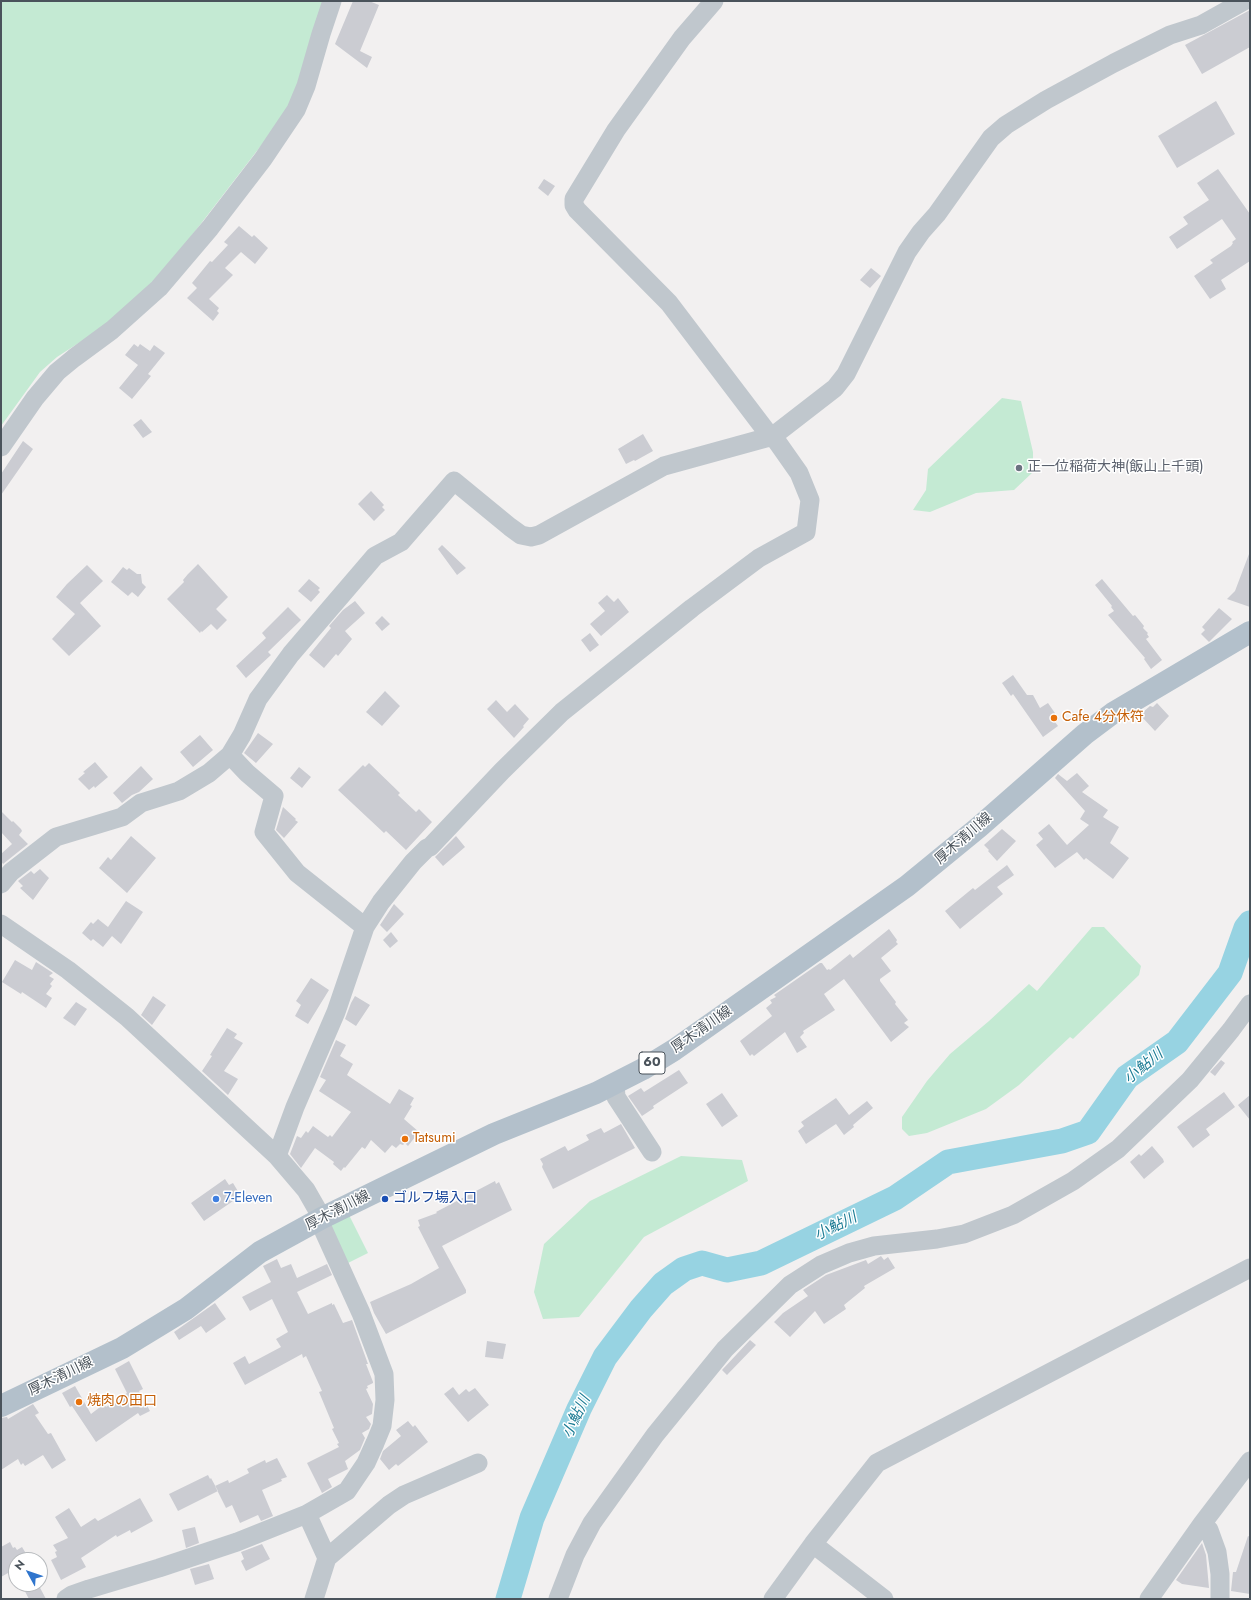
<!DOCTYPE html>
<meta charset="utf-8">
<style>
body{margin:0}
#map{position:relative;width:1251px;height:1600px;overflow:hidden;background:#f2f0f0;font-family:Jost,sans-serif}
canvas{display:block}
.frame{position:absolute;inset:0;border:2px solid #4a535b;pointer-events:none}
.north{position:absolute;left:8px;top:1552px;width:40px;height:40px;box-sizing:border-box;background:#fff;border:1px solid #b7babd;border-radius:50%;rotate:310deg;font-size:11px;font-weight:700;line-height:16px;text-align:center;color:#4a535b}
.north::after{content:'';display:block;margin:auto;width:14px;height:18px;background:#2f75cd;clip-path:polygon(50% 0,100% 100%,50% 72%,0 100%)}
</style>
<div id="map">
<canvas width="1251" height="1600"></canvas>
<div class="frame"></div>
<div class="north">N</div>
</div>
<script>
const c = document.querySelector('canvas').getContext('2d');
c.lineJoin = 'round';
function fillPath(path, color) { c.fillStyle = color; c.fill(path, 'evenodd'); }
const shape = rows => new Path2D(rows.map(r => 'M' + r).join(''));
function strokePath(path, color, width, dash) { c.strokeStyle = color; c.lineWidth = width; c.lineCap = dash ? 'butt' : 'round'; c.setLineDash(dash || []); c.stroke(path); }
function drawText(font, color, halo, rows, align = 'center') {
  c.font = font + ' Jost,"Noto Sans JP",sans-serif'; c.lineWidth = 3; c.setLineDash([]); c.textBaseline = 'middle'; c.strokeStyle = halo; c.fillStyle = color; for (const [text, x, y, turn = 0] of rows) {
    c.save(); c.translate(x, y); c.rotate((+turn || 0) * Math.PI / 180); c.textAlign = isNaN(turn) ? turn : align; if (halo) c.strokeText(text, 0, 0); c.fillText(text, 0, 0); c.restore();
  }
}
fillPath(shape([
 [1,1,323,1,298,85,287,108,273,130,166,269,108,324,57,357,40,372,1,426],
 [1002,398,1021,401,1033,452,1033,472,1014,490,976,493,930,512,913,510,926,490,928,469],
 [1092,927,1104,927,1141,966,1139,975,1073,1039,1070,1037,1019,1085,986,1109,927,1133,909,1136,902,1129,902,1117,927,1081,950,1054,989,1021,1029,984,1037,991],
 [681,1156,742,1160,748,1181,644,1237,579,1317,543,1319,534,1292,544,1244,590,1201],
 [349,1215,368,1253,344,1265,329,1224]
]), '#c4ead3');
strokePath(shape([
 [508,1599,532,1518,579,1409,605,1357,641,1309,663,1284,684,1269,702,1263,727,1270,761,1263,895,1198,948,1162,1062,1141,1088,1132,1127,1077,1177,1042,1230,973,1246,928,1250,923]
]), '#97d3e2', 25);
fillPath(shape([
 [353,1,369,1,379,5,360,51,372,57,367,68,335,44],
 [1250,10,1250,47,1202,74,1185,45],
 [1216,101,1235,134,1177,168,1158,136],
 [1218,169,1250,214,1250,261,1221,280,1226,289,1210,299,1194,276,1213,263,1210,260,1231,246,1233,243,1232,242,1236,239,1222,219,1177,249,1169,237,1188,224,1183,217,1209,200,1197,183],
 [544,179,555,186,548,196,538,188],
 [239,226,252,237,254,235,268,248,255,264,241,252,225,268,233,275,209,299,219,308,217,311,219,313,213,321,187,298,197,288,192,283,210,261,212,262,228,245,224,242],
 [871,268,881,276,870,288,860,280],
 [134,344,138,347,140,344,150,351,154,345,165,353,148,374,151,376,132,399,119,388,138,365,125,355],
 [141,419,152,432,143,438,133,425],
 [643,434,653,451,635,461,634,460,626,464,618,449],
 [23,441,33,449,1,495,1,474],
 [371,491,384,505,382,507,385,510,374,521,358,504],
 [442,545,466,568,457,575,438,549],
 [1249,554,1250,554,1250,607,1227,599,1235,591],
 [198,564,228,597,216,609,227,620,217,630,211,624,202,632,201,631,200,633,167,599,184,582,183,580,188,574],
 [87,565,103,581,80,603,101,626,69,656,52,639,75,614,56,597,67,584],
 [123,567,127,570,129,568,137,574,141,574,142,583,146,587,138,597,132,592,128,596,111,582],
 [309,579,320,588,318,590,320,592,311,602,298,591],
 [1102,579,1133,616,1135,615,1144,626,1143,628,1148,633,1147,634,1149,637,1146,639,1162,660,1151,669,1144,659,1145,658,1108,615,1114,611,1111,607,1112,606,1095,585],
 [607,595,614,602,618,598,629,612,601,636,590,624,605,611,598,603],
 [355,601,365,613,345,631,352,639,338,656,336,654,324,668,309,655,331,628,329,626,343,610],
 [288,607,301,620,268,652,271,655,246,678,236,666,266,638,262,633],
 [1219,608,1232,619,1209,642,1201,634,1205,630,1202,627],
 [382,616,390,624,382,631,375,623],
 [590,633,599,645,590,652,581,640],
 [1013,675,1027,695,1033,695,1040,708,1048,703,1059,719,1055,722,1058,726,1043,737,1013,694,1011,696,1002,683],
 [385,691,400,706,382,726,366,712],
 [496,700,507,712,515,704,529,719,523,726,524,727,514,738,487,709],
 [1157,703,1169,716,1155,731,1142,717,1143,715,1142,713,1150,706,1153,707],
 [258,733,273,744,256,763,244,753],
 [200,735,213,750,193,767,180,752],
 [95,762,108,777,95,788,94,786,89,790,78,779,85,773,83,772],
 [369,763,400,793,398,795,416,812,419,809,432,822,406,850,386,831,384,833,338,790,363,765,365,767],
 [141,766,153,779,139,792,132,795,122,803,113,793],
 [299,767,311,777,302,788,290,778],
 [1077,773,1089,786,1082,792,1108,810,1103,817,1119,827,1110,843,1129,858,1113,879,1086,858,1084,860,1077,852,1055,868,1036,845,1043,839,1038,833,1049,824,1067,845,1089,825,1080,819,1085,811,1055,778,1058,774,1067,781],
 [283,807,296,819,295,820,298,822,284,838,276,830],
 [1,811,12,822,13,821,21,829,22,831,19,835,28,844,3,864,1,861,1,854,12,844,1,832],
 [1002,829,1016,841,997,861,988,851,989,850,984,845],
 [131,836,156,858,127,893,99,868,108,857,111,860],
 [456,836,465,847,443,866,435,857],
 [1007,865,1014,875,997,887,1003,894,960,929,945,911,973,888,975,890],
 [40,869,49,878,33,900,20,888,23,886,18,881,31,871,34,874],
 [126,901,143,912,121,944,112,936,103,947,93,939,91,941,82,933,91,922,93,924,98,919,108,927],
 [394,904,404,914,387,932,380,925],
 [889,929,897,940,896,942,898,944,881,958,891,971,880,979,880,981,896,1002,895,1004,908,1020,904,1023,909,1027,891,1042,844,979,824,994,835,1010,803,1031,804,1033,800,1037,807,1047,797,1053,785,1032,754,1056,752,1054,750,1056,740,1041,772,1016,766,1008,772,1003,770,1000,776,997,774,995,820,963,822,963,827,970,829,969,830,970,850,954,853,958],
 [391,932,398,941,390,948,383,940],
 [15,960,32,970,36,962,53,973,49,976,54,979,50,984,52,986,46,994,52,998,46,1008,22,992,21,994,2,982],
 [311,978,329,990,308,1024,295,1016,301,1005,296,1001],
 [153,996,166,1005,152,1025,141,1015],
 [355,996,370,1005,356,1026,345,1019,351,1003],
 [76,1002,87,1009,75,1026,63,1018],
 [227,1028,237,1034,234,1038,243,1043,224,1071,238,1079,228,1095,202,1071,212,1056,210,1055],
 [336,1040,346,1045,340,1056,353,1064,347,1075,390,1104,399,1089,414,1098,410,1105,412,1106,404,1119,419,1132,408,1146,405,1143,403,1145,400,1144,396,1148,392,1145,385,1153,371,1140,365,1149,362,1147,345,1168,344,1167,341,1171,333,1164,334,1162,315,1148,301,1168,290,1154,297,1136,301,1138,306,1131,308,1133,313,1126,328,1137,330,1135,332,1137,351,1112,319,1091,326,1080,320,1077],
 [1221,1060,1225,1063,1215,1076,1210,1072],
 [679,1070,688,1083,653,1106,654,1108,642,1116,628,1096,641,1088,644,1092],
 [1224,1092,1235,1107,1206,1129,1210,1135,1193,1148,1177,1127],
 [722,1093,738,1116,722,1127,706,1104],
 [1250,1095,1250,1120,1238,1105],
 [836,1098,849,1115,867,1101,873,1108,853,1125,854,1127,844,1135,836,1124,806,1144,798,1131,804,1126,801,1122],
 [621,1124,635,1148,553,1189,542,1167,543,1164,540,1159,565,1146,568,1151,589,1140,586,1135,601,1128,604,1133],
 [1152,1146,1163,1159,1164,1162,1144,1179,1130,1162,1139,1154,1141,1156],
 [225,1179,229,1185,233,1183,239,1193,232,1200,233,1201,204,1221,191,1203],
 [495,1181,496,1184,499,1182,512,1210,442,1246,466,1290,466,1293,386,1334,374,1313,370,1302,411,1284,439,1268,418,1227,420,1226,418,1220,437,1213,436,1212],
 [881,1256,884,1260,888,1257,895,1268,864,1286,865,1288,844,1305,846,1309,824,1324,815,1311,790,1337,774,1322,783,1313,808,1296,803,1290,826,1275,866,1260,868,1264],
 [277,1259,281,1268,291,1264,297,1278,327,1264,332,1275,297,1292,308,1314,332,1303,332,1305,334,1304,343,1323,352,1320,368,1364,366,1364,373,1382,373,1383,367,1386,368,1388,366,1389,373,1404,372,1414,366,1417,371,1424,369,1429,362,1433,365,1438,360,1450,345,1461,348,1469,328,1479,332,1487,322,1493,307,1463,339,1447,337,1444,339,1443,332,1429,334,1428,319,1392,322,1391,306,1356,303,1358,302,1354,245,1385,233,1363,245,1356,249,1364,281,1347,276,1339,288,1332,272,1299,250,1311,242,1297,271,1282,263,1266],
 [215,1303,226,1319,206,1333,201,1326,179,1340,174,1332],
 [750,1340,756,1345,727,1375,722,1370],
 [487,1341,506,1344,503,1359,485,1357],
 [129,1361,143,1389,139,1391,150,1411,140,1416,138,1413,96,1442,72,1406,70,1407,62,1393,75,1386,91,1414,104,1404,106,1407,127,1393,115,1369],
 [453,1387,459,1395,466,1389,469,1392,475,1388,489,1405,468,1422,444,1394],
 [33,1404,39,1413,35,1415,48,1434,51,1433,66,1460,52,1469,43,1455,25,1466,23,1463,21,1465,18,1459,1,1470,1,1418,7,1417,8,1419],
 [408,1421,413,1427,415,1425,428,1442,398,1466,396,1464,389,1470,380,1459,383,1451,401,1436,396,1430],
 [277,1458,287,1477,281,1479,282,1481,262,1490,273,1516,261,1521,258,1515,240,1523,232,1505,226,1508,215,1486,228,1480,229,1483,249,1473,247,1469,265,1460,266,1463],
 [208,1475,210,1479,211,1478,218,1491,178,1511,169,1494],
 [140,1498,153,1521,131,1533,130,1530,117,1537,116,1535,81,1558,86,1567,61,1580,51,1560,57,1557,55,1552,57,1551,53,1545,68,1538,55,1517,69,1508,81,1527,95,1518,98,1521],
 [195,1527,199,1543,186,1548,182,1530],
 [1248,1536,1250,1537,1250,1594,1231,1591,1233,1572,1236,1572],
 [10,1542,13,1548,15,1547,17,1550,22,1547,30,1560,16,1560,16,1587,8,1573,1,1577,1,1547],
 [1202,1543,1206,1555,1209,1588,1182,1584,1176,1580],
 [262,1544,270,1559,246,1571,241,1561,244,1559,241,1552],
 [209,1564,214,1579,195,1585,190,1569],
 [21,1584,38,1584,46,1599,29,1599]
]), '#cbccd2');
strokePath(shape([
 [714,1,682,38,616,130,574,199,574,205,577,210,669,303,770,436],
 [1,447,35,398,57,372,74,358,112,330,159,288,210,228,263,159,296,110,306,86,321,34,332,1],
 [230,755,247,773,274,796,264,832,297,873,365,927],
 [1,884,11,872,56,837,122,817,141,803,179,791,209,773,230,755,242,735,258,699,291,654,375,556,401,542,454,481,510,527,521,535,531,537,539,535,664,466,773,436,835,388,846,374,907,252,921,232,937,214,991,138,1006,125,1046,100,1114,63,1170,35,1201,25,1244,1],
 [1,924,68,970,127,1017,277,1156,306,1190,322,1218,322,1227,361,1313,384,1374,385,1400,382,1426,375,1443,366,1463,347,1491,307,1514,237,1542,159,1568,89,1589,72,1595,66,1599],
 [615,1084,616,1097,652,1152],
 [277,1156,295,1107,336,1012,365,927,381,902,413,862,427,848,430,847,502,771,562,712,692,608,759,558,806,532,810,500,799,473,773,436],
 [307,1514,327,1558,314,1599],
 [1202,1524,1209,1530,1217,1552,1220,1574,1220,1599],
 [813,1544,884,1599],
 [327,1558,389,1505,404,1495,478,1463],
 [558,1599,575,1555,592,1523,655,1435,725,1349,790,1285,821,1265,849,1253,874,1246,937,1239,964,1234,1013,1215,1073,1181,1118,1149,1190,1080,1231,1030,1250,1004],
 [773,1599,813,1544,877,1463,1250,1268],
 [1149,1599,1202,1524,1250,1461]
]), '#c0c7cd', 19);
strokePath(shape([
 [1,1406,122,1348,186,1309,260,1252,322,1218,494,1134,596,1093,643,1069,674,1050,907,886,979,827,1085,734,1113,713,1250,632]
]), '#b3c0cb', 22);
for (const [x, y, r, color] of [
 [1019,468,4,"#6b7280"],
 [1054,718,4,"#e8710a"],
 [405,1139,4,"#e8710a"],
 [216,1199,4,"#3f7fe0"],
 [385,1199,4,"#1a4fb4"],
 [79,1402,4,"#e8710a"]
]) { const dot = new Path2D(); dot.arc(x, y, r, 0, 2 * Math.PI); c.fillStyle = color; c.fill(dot); strokePath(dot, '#fff', 1.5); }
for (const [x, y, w] of [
 [652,1063,26]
]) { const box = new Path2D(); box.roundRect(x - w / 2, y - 11, w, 22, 3); c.fillStyle = '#fff'; c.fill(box); strokePath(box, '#4a535b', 1); }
drawText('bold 13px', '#4a535b', null, [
 ["60",652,1063]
]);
drawText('14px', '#5b616d', '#fff', [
 ["正一位稲荷大神(飯山上千頭)",1027,468]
], 'left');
drawText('14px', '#c56008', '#fff', [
 ["Cafe 4分休符",1062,718],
 ["Tatsumi",413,1139],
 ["焼肉の田口",87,1402]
], 'left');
drawText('14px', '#4a535b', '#fff', [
 ["厚木清川線",964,839,-41],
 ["厚木清川線",702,1030,-35],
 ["厚木清川線",338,1211,-27],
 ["厚木清川線",61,1377,-26]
]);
drawText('14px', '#366cbe', '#fff', [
 ["7-Eleven",224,1199]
], 'left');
drawText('14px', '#164399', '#fff', [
 ["ゴルフ場入口",393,1199]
], 'left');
drawText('italic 15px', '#1d7c94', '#fff', [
 ["小鮎川",1144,1067,-39],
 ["小鮎川",836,1227,-26],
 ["小鮎川",577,1417,-65]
]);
</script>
